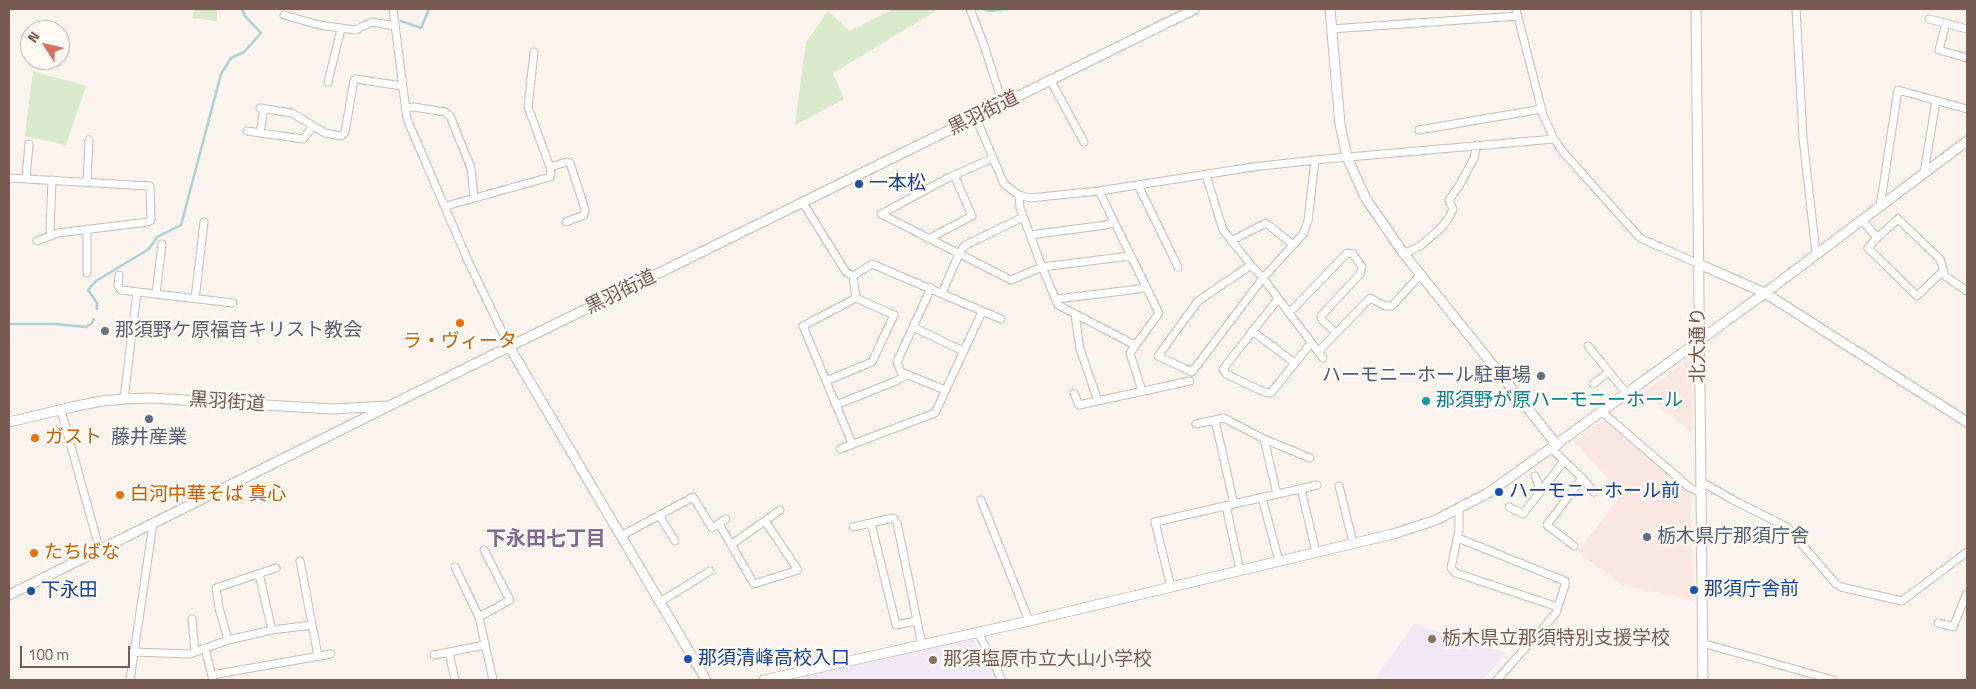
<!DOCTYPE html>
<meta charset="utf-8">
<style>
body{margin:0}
#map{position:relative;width:1976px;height:689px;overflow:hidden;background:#fbf4ec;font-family:"Titillium Web",sans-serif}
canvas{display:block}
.frame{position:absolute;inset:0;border:10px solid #755b50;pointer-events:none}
.north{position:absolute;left:20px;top:20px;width:50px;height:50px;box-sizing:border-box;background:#fef9f3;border:1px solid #c7bab2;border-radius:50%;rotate:305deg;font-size:14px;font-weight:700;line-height:20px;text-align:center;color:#755b50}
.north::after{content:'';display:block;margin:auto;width:18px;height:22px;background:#db6e5c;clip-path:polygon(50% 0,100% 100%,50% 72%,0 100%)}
.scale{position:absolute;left:20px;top:646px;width:110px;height:22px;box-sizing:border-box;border:2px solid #755b50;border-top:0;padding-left:6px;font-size:15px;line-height:18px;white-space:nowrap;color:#755b50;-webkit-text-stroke:4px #fef9f3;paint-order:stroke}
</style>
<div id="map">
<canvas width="1976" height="689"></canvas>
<div class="frame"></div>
<div class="north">N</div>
<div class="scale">100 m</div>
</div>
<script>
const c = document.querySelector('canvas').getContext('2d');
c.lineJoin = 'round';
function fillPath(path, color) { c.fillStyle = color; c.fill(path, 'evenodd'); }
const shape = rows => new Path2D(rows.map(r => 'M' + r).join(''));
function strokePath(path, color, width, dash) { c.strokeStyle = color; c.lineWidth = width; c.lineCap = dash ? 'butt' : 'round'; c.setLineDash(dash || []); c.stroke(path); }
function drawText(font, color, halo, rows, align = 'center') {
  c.font = font + ' "Titillium Web","Noto Sans JP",sans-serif'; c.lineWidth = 5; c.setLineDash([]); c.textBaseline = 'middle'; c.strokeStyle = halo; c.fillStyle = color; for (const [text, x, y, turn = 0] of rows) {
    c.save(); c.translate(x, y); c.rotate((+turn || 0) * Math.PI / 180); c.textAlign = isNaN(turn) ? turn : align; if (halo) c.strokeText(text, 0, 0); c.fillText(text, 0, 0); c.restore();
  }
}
fillPath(shape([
 [1687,361,1693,365,1692,433,1643,393],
 [1603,420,1691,494,1693,601,1622,585,1578,552,1622,493,1574,442]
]), '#fae7e1');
fillPath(shape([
 [1414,624,1506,653,1483,680,1374,680],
 [973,639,996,680,789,680]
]), '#f1e8f8');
fillPath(shape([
 [195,9,217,9,217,21,192,18],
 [893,9,939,9,833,73,844,99,795,125,806,42,828,11,850,31],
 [33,71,86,86,66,145,25,136]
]), '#d9e9cb');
strokePath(shape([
 [983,9,989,11,1006,9],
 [401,21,421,28,429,9],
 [97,309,97,303,88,290,96,281,149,249,157,237,181,225,221,74,231,58,244,52,261,33,245,16,242,9],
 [9,324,54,324,86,327,91,324,94,319]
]), '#a8d2d5', 2.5);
const minor = shape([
 [393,9,407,119,469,263,510,348],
 [970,9,983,42,1003,105],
 [1516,9,1543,115,1554,139,1564,153,1640,238,1699,264],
 [1796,9,1803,138,1816,253],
 [284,15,319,25,355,30,372,22,395,26],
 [1929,19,1967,29],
 [1946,23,1939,50,1967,58],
 [1331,29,1518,16],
 [1051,81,1084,142],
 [328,82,341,29],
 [260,108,292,113,325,133,341,136,345,132,354,80,356,79,402,86],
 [405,108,414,107,445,112,450,116,471,168,474,197],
 [976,118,1004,184,1019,195,1030,198,1099,191,1253,167,1315,160,1554,139],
 [1419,130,1542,109],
 [247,131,303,139,313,126],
 [260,133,264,109],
 [550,167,567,162,570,163,585,209,584,215,566,222],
 [1924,173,1936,101],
 [1206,175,1223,230,1251,265,1198,301,1158,356,1192,372,1263,278,1303,234,1308,221,1315,160],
 [9,178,150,186,151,220,148,222,58,233,37,241],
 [26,178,29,144],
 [87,182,89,140],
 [1138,185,1178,267],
 [1099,191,1159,313,1130,353,1142,391],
 [803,203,846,272,853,276,872,264,1001,319],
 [446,206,550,177,551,174,550,167,528,107,534,52],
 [1880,207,1898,90,1967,109],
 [881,214,1011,280,1042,267,1020,208,1019,195],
 [881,214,948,178,993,158],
 [1862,220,1877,238,1898,219,1940,259,1945,276,1967,291],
 [87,229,87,273],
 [1030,235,1106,225,1113,222],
 [51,236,50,229,52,180],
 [1877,238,1868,248,1917,296,1944,270],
 [928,239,972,216,954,175],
 [1231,241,1266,223,1292,244],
 [1404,254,1420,246,1440,229,1450,216,1453,209,1449,200,1459,186,1474,158,1477,145],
 [1130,255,1122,257,1042,267,1058,305,1135,345],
 [1251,265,1263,278,1323,358],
 [119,275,118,286,121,290,233,303],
 [931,288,897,362,901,372,945,390],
 [942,293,959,254,964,246,1023,217],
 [156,294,162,244],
 [195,299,204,222],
 [1057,299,1139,289,1146,287],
 [1278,299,1223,369,1226,374,1264,392,1271,393,1311,343],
 [1288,312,1294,308,1347,253,1353,254,1362,267,1360,274,1321,316,1322,320,1336,333],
 [1075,314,1080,349,1098,401],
 [913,327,963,351],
 [1252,331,1295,363],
 [1588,346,1627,394],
 [1318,352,1370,298,1385,306,1392,306,1421,274],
 [826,381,872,362,894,315,856,298,853,276],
 [1593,384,1609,372],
 [1074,393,1079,405,1190,381],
 [124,399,137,292],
 [836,405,896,381,906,375],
 [61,410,100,551],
 [1602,412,1689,487,1700,493],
 [1215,420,1234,504],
 [1196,424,1224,418,1264,439,1310,458],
 [1264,439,1277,494],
 [852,443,803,326,856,298],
 [1551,448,1582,478,1547,525,1574,546],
 [840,449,935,413,982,312],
 [1535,476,1541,491],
 [1582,478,1594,492],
 [1700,481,1735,501,1787,527,1836,584,1841,587,1902,601,1967,552],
 [1339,486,1353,543],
 [1301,489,1316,552],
 [1262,498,1279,561],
 [981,500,1029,621],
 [1226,506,1240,570],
 [1509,507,1523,514,1564,461],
 [1459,510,1459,530,1451,568,1456,573,1558,607],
 [659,515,675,541],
 [871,523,896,625,917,621],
 [719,524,754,584,798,570,765,521],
 [853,527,893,518,897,523,922,645],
 [621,536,693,497,712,528,726,519],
 [1458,538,1565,581,1565,585,1556,613,1497,680],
 [731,545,780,510],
 [300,561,318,656],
 [455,567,479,617,493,680],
 [1171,587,1155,522,1317,485],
 [660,602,710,571],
 [479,617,510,600,484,550],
 [192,619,195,652],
 [1938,623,1953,627,1967,593],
 [272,630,312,625],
 [978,632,1002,680],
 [228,640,219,608,216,588,276,568],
 [1702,643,1833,680],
 [205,648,213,680],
 [133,652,190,654,228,640,272,630,259,574],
 [449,653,455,680],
 [434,655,485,645],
 [212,675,331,654],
 [130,680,153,524]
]);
const tertiary = shape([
 [1330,9,1340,124,1347,157,1366,199,1404,254,1557,445],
 [1696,9,1703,680],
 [1699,264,1765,293,1967,422],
 [510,348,706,680],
 [9,422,72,407,102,401,124,399,151,398,332,409,389,406,1195,9],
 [9,595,385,408],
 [764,680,1029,621,1393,534,1436,520,1488,493,1551,448,1765,293,1967,141]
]);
strokePath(minor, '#cdbcb2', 9);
strokePath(tertiary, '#cdbcb2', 11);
strokePath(minor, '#fff', 7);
strokePath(tertiary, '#fff', 9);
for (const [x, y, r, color] of [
 [859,184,5,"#1a4fb4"],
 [460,323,5,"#e8710a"],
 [105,331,5,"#6b7280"],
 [1541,376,5,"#5c6f8a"],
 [1426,401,5,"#0f9aa8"],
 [149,419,5,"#5c6f8a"],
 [35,438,5,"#e8710a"],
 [1499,492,5,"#1a4fb4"],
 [120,495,5,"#e8710a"],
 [1647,537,5,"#5c6f8a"],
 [34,553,5,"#e8710a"],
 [1694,590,5,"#1a4fb4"],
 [31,591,5,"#1a4fb4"],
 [1432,639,5,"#8d6e63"],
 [688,659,5,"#1a4fb4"],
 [933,660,5,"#8d6e63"]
]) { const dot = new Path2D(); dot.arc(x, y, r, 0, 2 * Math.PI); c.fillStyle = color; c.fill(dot); strokePath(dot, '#fef9f3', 2); }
drawText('19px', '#755b50', '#fef9f3', [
 ["黒羽街道",984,114,-26],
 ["黒羽街道",621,293,-26],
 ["北大通り",1699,345,-90],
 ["黒羽街道",227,403,4]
]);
drawText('19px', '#164399', '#fef9f3', [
 ["一本松",869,184],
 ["ハーモニーホール前",1509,492],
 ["那須庁舎前",1704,590],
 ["下永田",41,591],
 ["那須清峰高校入口",698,659]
], 'left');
drawText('19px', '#5b616d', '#fef9f3', [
 ["那須野ケ原福音キリスト教会",115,331]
], 'left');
drawText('19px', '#c56008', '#fef9f3', [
 ["ラ・ヴィータ",460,342,"center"],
 ["ガスト",45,438],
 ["白河中華そば 真心",130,495],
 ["たちばな",44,553]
], 'left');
drawText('19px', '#4e5e75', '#fef9f3', [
 ["ハーモニーホール駐車場",1531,376],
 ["藤井産業",149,438,"center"],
 ["栃木県庁那須庁舎",1657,537,"left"]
], 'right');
drawText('19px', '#0d838f', '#fef9f3', [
 ["那須野が原ハーモニーホール",1436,401]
], 'left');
drawText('19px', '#785e54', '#fef9f3', [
 ["栃木県立那須特別支援学校",1442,639],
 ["那須塩原市立大山小学校",943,660]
], 'left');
drawText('bold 20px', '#806890', '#fef9f3', [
 ["下永田七丁目",546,540]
]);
</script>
